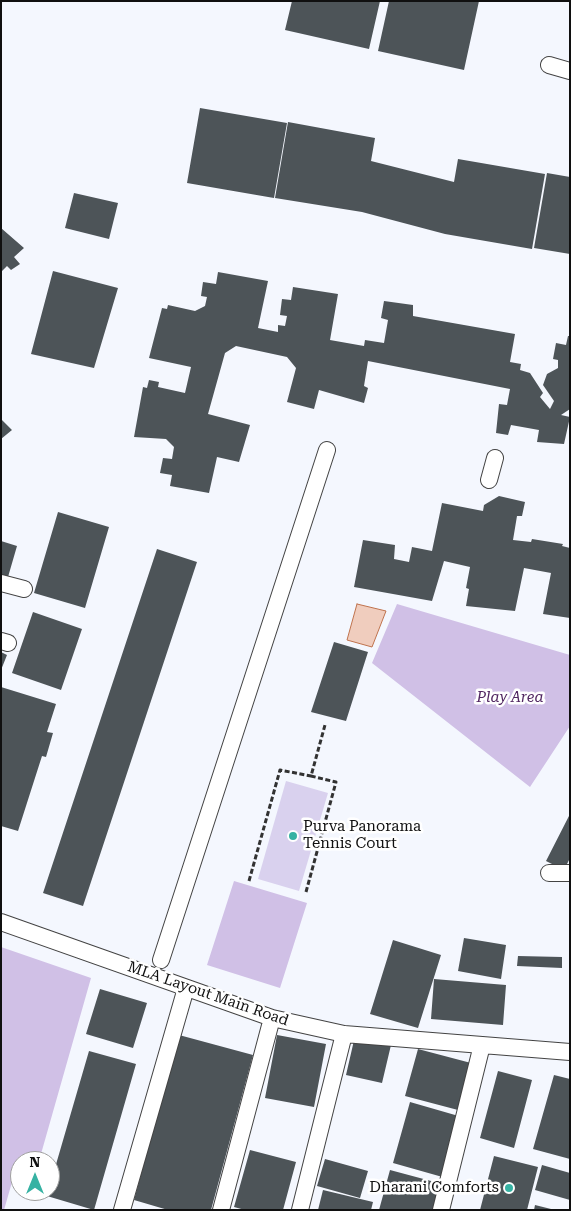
<!DOCTYPE html>
<style>
body{margin:0}
#map{position:relative;width:571px;height:1211px;overflow:hidden;background:#f4f7fe;font-family:"Roboto Serif",serif}
canvas{display:block}
.frame{position:absolute;inset:0;border:2px solid #101010;pointer-events:none}
.north{position:absolute;left:10px;top:1151px;width:50px;height:50px;box-sizing:border-box;background:#fff;border:1px solid #9f9f9f;border-radius:50%;rotate:0deg;font-size:14px;font-weight:700;line-height:20px;text-align:center;color:#101010}
.north::after{content:'';display:block;margin:auto;width:18px;height:22px;background:#36b2a3;clip-path:polygon(50% 0,100% 100%,50% 72%,0 100%)}
</style>
<div id="map">
<canvas width="571" height="1211"></canvas>
<div class="frame"></div>
<div class="north">N</div>
</div>
<script>
const c = document.querySelector('canvas').getContext('2d');
c.lineJoin = 'round';
function fillPath(path, color) { c.fillStyle = color; c.fill(path, 'evenodd'); }
const shape = rows => new Path2D(rows.map(r => 'M' + r).join(''));
function strokePath(path, color, width, dash) { c.strokeStyle = color; c.lineWidth = width; c.lineCap = dash ? 'butt' : 'round'; c.setLineDash(dash || []); c.stroke(path); }
function drawText(font, color, halo, rows, align = 'center') {
  c.font = font + ' "Roboto Serif",serif'; c.lineWidth = 5; c.setLineDash([]); c.textBaseline = 'middle'; c.strokeStyle = halo; c.fillStyle = color; for (const [text, x, y, turn = 0] of rows) {
    c.save(); c.translate(x, y); c.rotate((+turn || 0) * Math.PI / 180); c.textAlign = isNaN(turn) ? turn : align; if (halo) c.strokeText(text, 0, 0); c.fillText(text, 0, 0); c.restore();
  }
}
fillPath(shape([
 [397,604,570,655,570,726,530,787,372,663],
 [234,881,307,903,280,988,207,965],
 [1,947,91,978,39,1161,20,1161,20,1181,12,1182,4,1210,1,1210]
]), '#d0c0e6');
fillPath(shape([
 [286,781,328,793,299,891,258,879]
]), '#d9d1ee');
const water = shape([
 [357,604,386,611,372,647,347,640,357,604]
]);
fillPath(water, '#f0cdbe');
strokePath(water, '#bf724d', 1);
fillPath(shape([
 [292,1,380,1,369,49,285,30],
 [389,1,479,1,464,70,378,51],
 [200,108,287,123,274,198,187,183],
 [288,122,375,138,371,161,454,182,458,159,545,174,532,249,445,234,362,212,275,198],
 [547,173,570,177,570,254,534,248],
 [74,193,118,203,109,239,65,228],
 [1,228,24,248,14,257,20,264,11,270,7,266,1,272],
 [53,271,118,288,94,368,31,354],
 [218,272,268,281,258,328,278,332,278,325,285,326,287,316,280,315,282,299,291,300,293,287,338,294,330,340,364,346,365,340,384,343,388,320,381,318,384,301,413,305,413,316,515,334,510,362,521,364,520,370,530,373,543,393,540,397,550,409,554,401,543,385,547,374,558,368,558,360,553,359,556,343,566,345,568,336,570,336,570,409,561,415,570,417,564,444,537,442,539,430,511,425,508,435,496,433,499,404,507,405,510,389,368,361,364,386,368,388,364,403,319,390,314,409,287,402,296,368,287,357,236,346,225,353,208,414,250,425,239,462,217,457,209,493,170,486,172,475,160,473,163,458,172,459,174,447,166,439,134,437,143,387,147,388,149,380,159,382,158,387,185,393,191,367,149,358,162,308,167,309,168,305,195,311,205,306,207,297,201,296,203,282,216,284],
 [1,419,12,430,1,439],
 [499,496,525,502,522,516,517,516,513,540,531,542,532,539,563,544,562,546,570,548,570,618,543,614,551,573,524,568,515,611,466,606,469,589,466,588,470,567,444,561,432,601,354,587,363,540,395,545,394,559,409,562,412,547,432,551,442,503,483,511,484,505],
 [58,512,109,527,85,608,34,593],
 [1,541,17,546,8,577,1,575],
 [157,549,197,562,83,906,43,893],
 [33,612,82,629,61,690,12,673],
 [334,642,368,652,346,721,311,712],
 [1,652,7,655,1,670],
 [1,687,56,704,47,732,53,733,46,757,42,756,18,831,1,826],
 [570,814,570,858,564,870,546,861],
 [464,938,506,945,501,979,458,971],
 [393,940,441,955,418,1028,370,1014],
 [518,956,562,957,562,968,517,966],
 [434,979,506,985,503,1025,431,1019],
 [100,989,147,1003,133,1048,86,1034],
 [179,1035,253,1055,211,1210,168,1210,134,1200],
 [277,1035,326,1044,314,1107,265,1098],
 [355,1036,391,1045,382,1083,346,1075],
 [418,1049,471,1063,458,1110,405,1096],
 [89,1051,136,1064,94,1210,47,1196,48,1191,50,1191,50,1185],
 [498,1071,532,1080,514,1148,480,1138],
 [554,1075,570,1079,570,1159,533,1149],
 [410,1102,462,1117,446,1178,393,1163],
 [250,1150,296,1162,283,1210,245,1210,234,1207],
 [494,1156,538,1167,527,1210,480,1210],
 [325,1159,368,1171,360,1198,317,1186],
 [542,1165,570,1173,570,1200,535,1190],
 [390,1170,446,1185,440,1210,379,1210],
 [323,1190,373,1202,371,1210,318,1210],
 [535,1205,551,1209,551,1210,534,1210]
]), '#4d5458');
const street = shape([
 [549,65,570,71],
 [489,480,495,458],
 [1,583,24,589],
 [1,641,8,643],
 [549,873,570,873],
 [1,922,272,1018,344,1034,570,1052],
 [161,960,327,450],
 [122,1210,186,988],
 [221,1210,272,1018],
 [300,1210,344,1034],
 [441,1210,482,1045]
]);
strokePath(street, '#434343', 18);
strokePath(shape([
 [249,881,280,770,311,776],
 [306,892,336,782,311,776,325,725]
]), '#323232', 3, [5, 2.5]);
strokePath(street, '#fff', 16);
for (const [x, y, r, color] of [
 [293,836,5,"#36b2a3"],
 [509,1188,5,"#36b2a3"]
]) { const dot = new Path2D(); dot.arc(x, y, r, 0, 2 * Math.PI); c.fillStyle = color; c.fill(dot); strokePath(dot, '#fff', 2); }
drawText('italic 15px', '#512661', '#fff', [
 ["Play Area",510,698]
]);
drawText('15px', '#101010', '#fff', [
 ["Purva Panorama",303,827],
 ["Tennis Court",303,844],
 ["Dharani Comforts",499,1188,"right"]
], 'left');
drawText('15px', '#101010', '#fff', [
 ["MLA Layout Main Road",208,994,19]
]);
</script>
